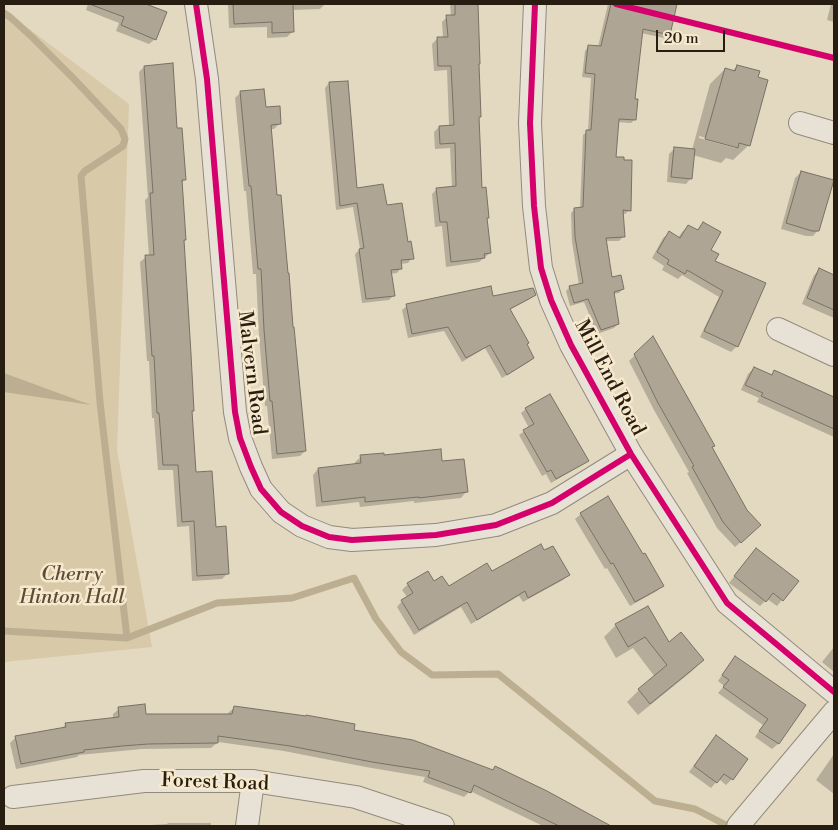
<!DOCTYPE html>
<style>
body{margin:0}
#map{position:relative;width:838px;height:830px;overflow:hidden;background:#e3d8c0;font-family:"Libre Bodoni",serif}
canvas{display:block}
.frame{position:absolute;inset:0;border:5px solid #271d10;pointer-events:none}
.scale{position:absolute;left:656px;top:30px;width:69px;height:22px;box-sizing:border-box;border:2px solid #271d10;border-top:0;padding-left:6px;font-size:15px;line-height:18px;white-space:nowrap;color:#271d10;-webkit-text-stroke:4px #f6e9cd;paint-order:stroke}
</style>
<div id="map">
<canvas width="838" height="830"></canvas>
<div class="frame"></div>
<div class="scale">20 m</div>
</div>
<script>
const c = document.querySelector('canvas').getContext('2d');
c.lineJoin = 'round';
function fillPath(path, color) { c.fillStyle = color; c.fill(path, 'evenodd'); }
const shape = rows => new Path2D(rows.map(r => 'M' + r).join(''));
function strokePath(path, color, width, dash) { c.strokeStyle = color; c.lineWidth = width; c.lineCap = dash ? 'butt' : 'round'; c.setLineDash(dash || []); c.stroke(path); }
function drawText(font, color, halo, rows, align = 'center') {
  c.font = font + ' "Libre Bodoni",serif'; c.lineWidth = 5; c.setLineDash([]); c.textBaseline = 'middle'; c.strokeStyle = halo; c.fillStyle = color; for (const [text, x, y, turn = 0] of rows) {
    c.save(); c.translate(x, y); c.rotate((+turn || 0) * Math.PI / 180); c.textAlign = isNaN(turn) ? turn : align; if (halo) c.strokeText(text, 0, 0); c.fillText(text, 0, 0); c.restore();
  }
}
fillPath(shape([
 [4,10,129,104,117,450,152,647,4,662]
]), '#d8c9a9');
fillPath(shape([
 [4,373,91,405,4,392]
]), '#bcae90');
fillPath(shape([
 [88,4,142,4,165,13,155,39,149,44,116,31,119,23,86,10],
 [228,4,325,4,320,9,292,10,293,31,287,37,267,38,267,27,229,28],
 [450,4,476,4,479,64,478,118,481,189,488,217,486,219,490,253,479,262,446,267,442,226,435,227,432,194,437,189,452,187,450,148,435,149,434,132,439,127,449,126,447,70,434,71,432,44,437,39,443,38,442,22,447,17,451,16],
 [608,4,676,4,668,34,664,38,641,33,634,100,635,119,631,123,617,122,615,158,630,210,625,214,622,214,623,237,619,241,605,241,611,278,623,289,619,293,613,294,618,324,614,328,597,334,584,302,570,306,566,291,570,287,579,285,572,242,571,213,575,209,580,209,583,135,588,131,591,78,582,77,585,51,589,46,598,47],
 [831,4,834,4,834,22,827,20],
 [737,66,749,145,733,160,726,158,721,163,693,155,691,178,686,184,667,182,669,154,675,148,692,150,710,84,725,69,732,71],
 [699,136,737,146,735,148,699,138],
 [144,67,176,129,185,179,181,184,185,240,182,242,195,474,228,573,222,579,192,581,189,526,177,527,173,470,158,470,154,418,152,418,149,361,147,361,140,262,146,257,149,256,145,200,148,197,139,72],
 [347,82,356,190,386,206,407,243,412,258,408,263,401,264,401,268,397,273,390,274,394,295,389,300,362,303,355,254,360,249,353,207,336,210,325,88,329,83],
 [241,92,265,108,280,123,274,129,270,129,305,451,300,456,272,459,267,406,265,406,259,336,256,274,253,274,246,191,244,191,235,98],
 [801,172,818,230,813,236,806,236,781,229,795,178],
 [703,223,713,262,765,284,737,346,731,352,700,337,719,297,682,275,678,279,662,270,664,266,652,258,663,238,669,233,678,238,682,232,688,226,696,231],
 [819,270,834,276,834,318,802,304,814,275],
 [534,295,530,299,509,310,533,358,529,362,502,378,485,348,462,362,444,331,408,338,402,310,407,306],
 [653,338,711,448,754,531,735,547,717,528,687,473,689,472,654,410,629,361],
 [754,368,770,376,774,371,834,399,834,437,757,402,759,398,741,390,748,374],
 [526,409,587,461,582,465,551,483,546,474,542,476,519,435,529,428,521,413],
 [361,457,441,462,466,492,461,498,414,503,414,501,360,507,359,502,316,507,313,475,318,469,355,465,355,462],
 [581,514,662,586,657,591,630,606,607,568,605,569,575,519],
 [544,552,568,575,563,580,523,602,519,596,471,624,461,607,414,635,397,607,402,601,408,598,402,590,408,584,434,582,448,588,492,573],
 [751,555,797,581,777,606,767,599,760,606,729,583],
 [616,625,668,644,703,660,691,672,638,715,627,702,639,690,655,677,633,648,616,658,604,637],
 [834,647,834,672,822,662],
 [730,663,804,705,778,744,772,749,755,737,763,725,718,693,724,686,718,681],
 [234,708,353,731,601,824,605,826,543,826,470,791,464,797,423,782,425,777,366,767,284,751,218,742,211,748,142,749,79,755,77,757,16,769,10,743,16,737,61,729,66,724,113,719,113,714,119,709,145,716,228,716,228,713],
 [711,742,732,779,726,785,719,779,711,788,689,772],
 [834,754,834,794,816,780],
 [168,823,211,823,211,826,135,826,167,824]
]), '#0003');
strokePath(shape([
 [4,13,10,17,32,37,74,79,121,129,125,139,123,146,85,171,81,176,100,402,127,638],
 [4,631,127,638,217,603,292,598,354,578,376,619,401,652,432,675,498,674,655,801,695,809,726,825]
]), '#bcae90', 7);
const building = shape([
 [92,4,146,4,167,12,156,40,121,25,124,17,92,5,92,4],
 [233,4,293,4,294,32,272,33,272,22,234,24,233,4],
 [455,4,478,4,480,64,479,64,481,117,479,117,482,188,486,187,489,218,487,218,491,253,484,254,485,258,451,262,447,222,440,222,436,188,456,186,455,143,440,144,439,126,454,125,451,66,438,66,437,37,448,37,446,15,455,15,455,4],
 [611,4,677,4,670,35,643,29,635,99,638,99,636,120,619,119,616,157,624,157,624,160,632,160,631,211,623,210,625,237,606,238,612,277,621,275,624,289,614,292,619,324,601,330,588,299,574,303,569,286,583,283,575,237,574,208,583,207,586,130,591,130,595,74,585,73,588,45,601,46,611,4],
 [173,63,177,128,182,128,186,180,182,180,186,240,184,240,191,354,194,411,192,411,196,472,212,471,216,527,226,526,229,574,197,576,194,521,182,522,178,465,163,465,159,413,157,413,154,356,152,356,145,255,154,255,150,193,153,193,144,66,173,63],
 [737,65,760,71,758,77,768,80,750,146,739,143,738,148,705,139,725,68,735,71,737,65],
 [348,81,357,188,383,184,387,205,402,203,408,242,411,241,414,259,401,260,402,269,391,270,395,296,366,299,359,249,364,248,357,203,340,206,329,82,348,81],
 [264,89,266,107,280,106,281,124,271,125,277,195,281,195,288,273,289,273,293,327,294,327,306,451,277,454,272,401,270,401,264,330,261,269,258,269,251,186,249,186,240,91,264,89],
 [674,147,695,149,692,179,671,177,674,147],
 [801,171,834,180,819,231,812,231,786,223,801,171],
 [703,222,721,232,711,250,719,254,715,261,766,283,738,347,704,331,723,291,687,270,685,274,667,264,669,260,657,252,669,231,680,238,688,225,698,230,703,222],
 [819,268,834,275,834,310,807,298,819,268],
 [491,286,493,296,533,288,536,295,510,309,529,343,527,344,534,358,507,375,490,345,466,358,448,327,412,334,406,304,491,286],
 [653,336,715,446,712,447,747,510,761,525,741,543,723,522,692,467,694,466,658,403,634,354,653,336],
 [754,367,772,375,774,370,834,397,834,429,761,396,763,393,745,385,754,367],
 [550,394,589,461,556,479,551,470,547,472,523,430,534,424,525,408,550,394],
 [441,449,442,461,464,459,468,492,419,498,419,497,365,502,365,497,322,502,318,468,361,463,360,455,384,453,384,455,441,449],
 [608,496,643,554,645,553,664,586,635,602,613,563,611,564,580,513,608,496],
 [541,544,544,550,553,546,570,575,528,598,525,591,477,620,467,602,419,630,401,600,413,593,407,583,428,571,434,581,442,576,449,586,487,563,492,571,541,544],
 [756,548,799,581,783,601,773,593,766,602,734,576,756,548],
 [648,606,669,642,681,632,704,660,650,704,638,689,667,665,645,637,628,647,615,624,648,606],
 [735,656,806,705,779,744,759,731,768,719,723,687,729,680,722,675,735,656],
 [145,704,146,714,232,714,234,706,306,716,306,715,355,724,354,730,413,740,493,770,495,766,547,791,611,826,559,826,474,785,471,793,428,777,430,771,372,762,290,746,218,736,218,743,148,744,122,746,84,750,84,752,21,764,15,736,66,727,65,723,119,717,118,707,145,704],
 [716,735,748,759,733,780,724,774,717,783,694,766,716,735]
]);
fillPath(building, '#aea595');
strokePath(building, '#787163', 1);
const minor = shape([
 [196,4,207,79,235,412,240,438,251,467,261,489,281,512,302,526,329,537,352,540,436,535,496,525,552,503,631,454],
 [535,4,530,123,534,206,541,268,551,300,571,345,631,454,727,603,834,692],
 [800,123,834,133],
 [778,329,834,355],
 [13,797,144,781,253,781,356,797,443,826],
 [247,826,253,781],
 [738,826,834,712]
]);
strokePath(minor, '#928a7b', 24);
strokePath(minor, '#e8e2d6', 22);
strokePath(shape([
 [196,4,207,79,235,412,240,438,251,467,261,489,281,512,302,526,329,537,352,540,436,535,496,525,552,503,631,454],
 [535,4,530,123,534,206,541,268,551,300,571,345,631,454,727,603,834,692],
 [616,4,834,58]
]), '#d6006c', 6);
drawText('20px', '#271d10', '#f6e9cd', [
 ["Malvern Road",251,373,83],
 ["Mill End Road",609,378,62],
 ["Forest Road",215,783,2]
]);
drawText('italic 20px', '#594d38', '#f6e9cd', [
 ["Cherry",72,575],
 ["Hinton Hall",72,598]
]);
</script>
